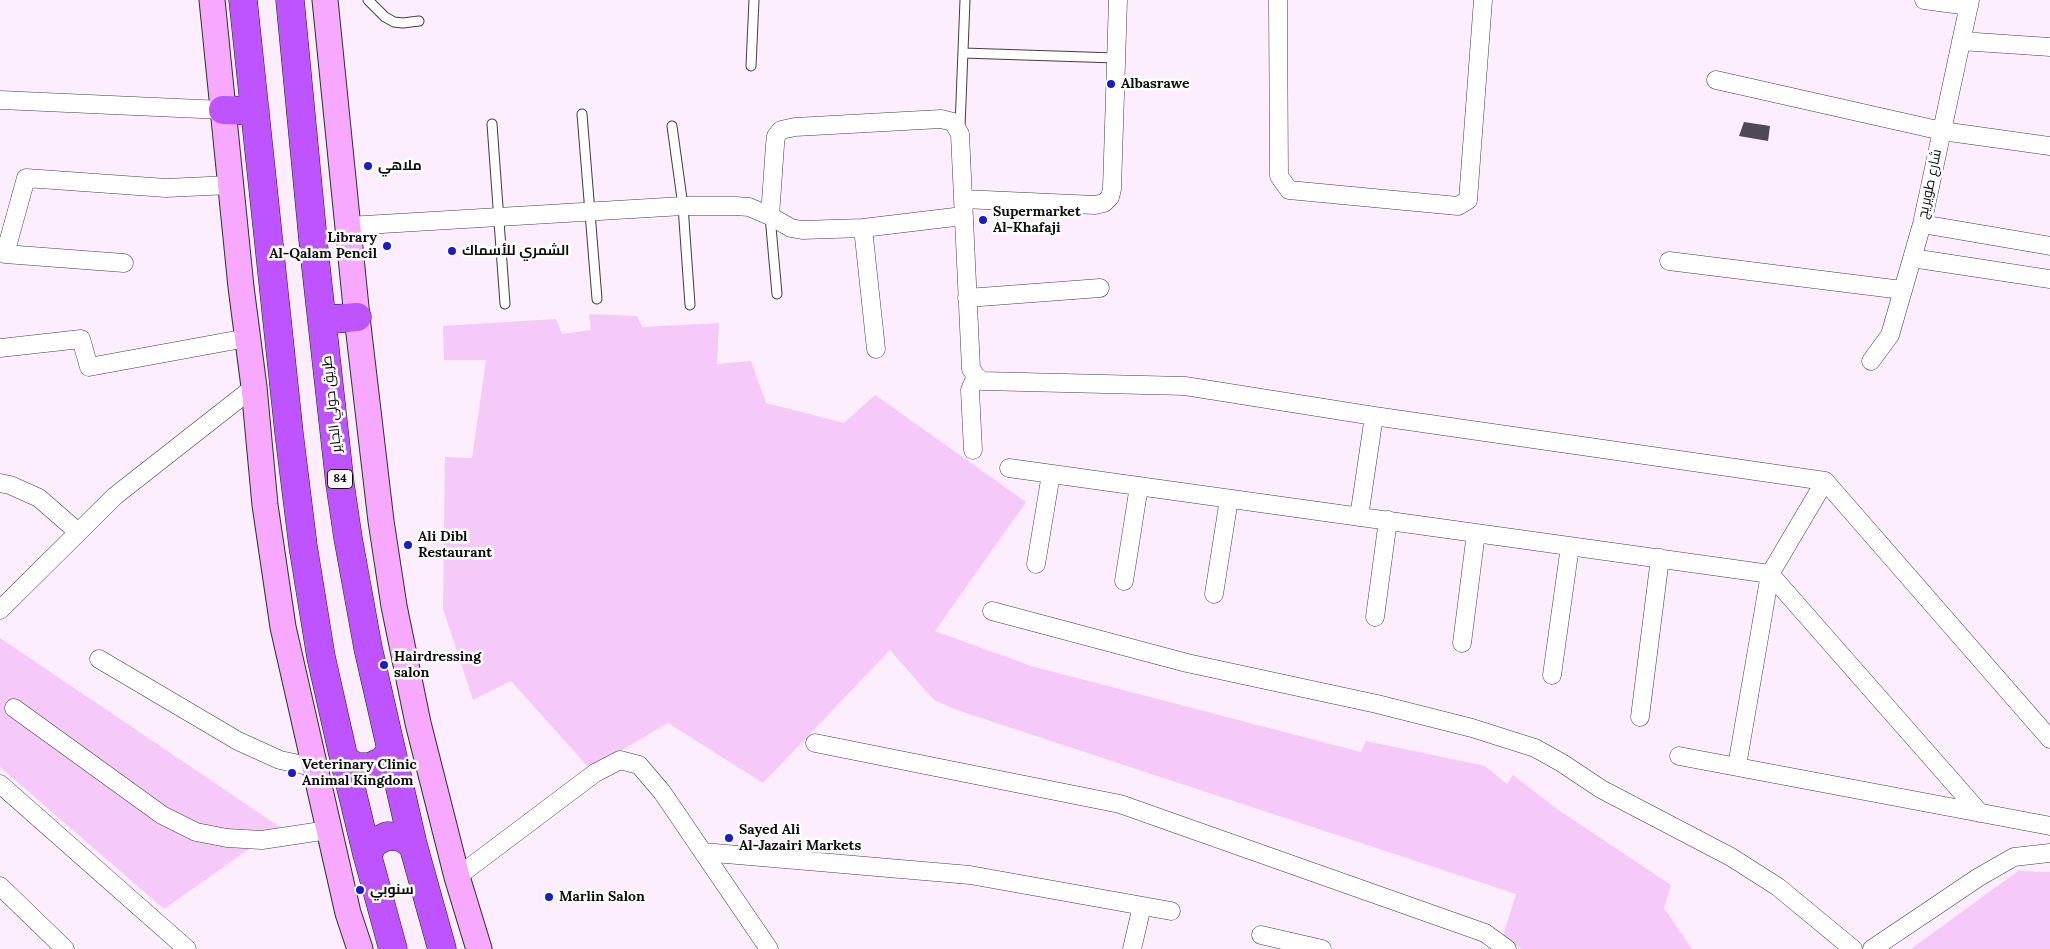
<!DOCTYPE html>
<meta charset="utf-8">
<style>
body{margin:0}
canvas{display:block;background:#fcedff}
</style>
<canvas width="2050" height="949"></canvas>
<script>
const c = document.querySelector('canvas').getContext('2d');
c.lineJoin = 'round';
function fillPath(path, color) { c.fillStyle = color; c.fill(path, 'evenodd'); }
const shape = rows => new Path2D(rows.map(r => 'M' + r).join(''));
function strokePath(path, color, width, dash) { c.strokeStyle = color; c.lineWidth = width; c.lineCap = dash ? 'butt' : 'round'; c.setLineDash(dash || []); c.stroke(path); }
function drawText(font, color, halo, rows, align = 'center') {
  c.font = font + ' Lora,Cairo,serif'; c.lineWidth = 5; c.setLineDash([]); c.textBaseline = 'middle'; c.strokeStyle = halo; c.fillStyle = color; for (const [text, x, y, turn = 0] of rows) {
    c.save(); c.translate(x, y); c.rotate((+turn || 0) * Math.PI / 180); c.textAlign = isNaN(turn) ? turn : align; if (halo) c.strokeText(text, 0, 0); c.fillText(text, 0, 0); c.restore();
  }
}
fillPath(shape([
 [589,314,637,316,642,327,719,323,717,364,751,361,766,403,844,423,875,395,1026,502,935,631,1031,666,1361,752,1366,741,1485,766,1507,784,1513,775,1557,809,1671,885,1664,908,1692,949,1522,949,1503,936,1516,894,954,709,934,700,890,650,763,783,668,723,590,769,511,681,473,700,443,609,445,457,472,458,486,360,444,360,443,326,556,319,562,334,591,330],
 [0,638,280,827,164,909,0,767],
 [2018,871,2050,872,2050,949,1911,949]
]), '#f5caf8');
fillPath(shape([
 [1744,122,1770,126,1768,141,1739,136]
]), '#4e4857');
const service = shape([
 [368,0,385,17,394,22,403,23,419,21],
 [963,53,1116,58],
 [751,66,754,0],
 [582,114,597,299],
 [492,124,505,304],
 [672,126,683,206,690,305],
 [960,127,965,0],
 [770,216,777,294]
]);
const minor = shape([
 [1278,0,1279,176,1289,190,1458,206,1468,200,1483,0],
 [1924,0,1969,6],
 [1961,41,2050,47],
 [1716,80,1942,131,2050,146],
 [0,100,223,110],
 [963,199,1095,205,1104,203,1110,197,1112,189,1118,0],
 [770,216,775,145,776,136,781,130,795,127,941,119,953,122,960,134,971,369,976,376,982,381,1185,386,1374,416,1825,481,2050,739],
 [1922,224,2050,246],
 [348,226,683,206,735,206,749,207,770,216,791,228,802,230,863,228,963,216],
 [863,228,876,349],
 [1912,258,2050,279],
 [1669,261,1902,290],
 [124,263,5,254,26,178,166,188,230,185],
 [967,298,1100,288],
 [0,348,81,339,89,367,247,338],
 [1871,361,1890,335,1922,224,1970,0],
 [973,450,970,390,976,376],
 [1009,468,1770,574,1980,813],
 [0,483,10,485,39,498,78,532],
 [1359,517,1374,416],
 [1036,564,1051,474],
 [1124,581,1139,486],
 [1214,594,1229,499],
 [0,610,115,496,254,387],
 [992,611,1187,663,1377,704,1472,728,1535,748,1562,763,1601,789,1731,857,1778,887,1853,949],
 [1375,617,1388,520],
 [1462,643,1476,533],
 [99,659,238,741,280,760,313,767],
 [1552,675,1570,546],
 [14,708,162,815,196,832,227,838,262,840,328,830],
 [1640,717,1660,558],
 [815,743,1120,804,1485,933,1507,949],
 [1679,756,2050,826],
 [1737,766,1770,574,1825,481],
 [0,784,187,949],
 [703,852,970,875,1171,911],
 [457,877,595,773,620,760,639,765,662,792,769,949],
 [0,886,65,949],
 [1261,935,1322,949],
 [1132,949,1142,906],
 [1872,949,1979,877,2014,857,2050,853]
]);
const secondary = shape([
 [212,0,241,287,254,387,265,505,283,627,348,913,360,949],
 [325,0,357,317,381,521,394,606,418,723,457,877,479,949]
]);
const trunk = shape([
 [243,0,289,433,303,546,321,657,344,759,367,854,393,949],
 [290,0,314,250,340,484,348,538,368,648,413,845,442,949],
 [223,110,255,111],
 [323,320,357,317],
 [344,759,356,767,370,767,383,761,391,750],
 [367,854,375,842,387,836,401,837,413,845]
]);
strokePath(service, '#404040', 11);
strokePath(minor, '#404040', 19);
strokePath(secondary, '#2f2f2f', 27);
strokePath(trunk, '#1e1e1e', 29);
strokePath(service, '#fff', 9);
strokePath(minor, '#fff', 18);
strokePath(secondary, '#f7a8ff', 25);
strokePath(trunk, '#be54ff', 28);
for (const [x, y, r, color] of [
 [1111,84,5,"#171ccb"],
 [368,166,5,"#171ccb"],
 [983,220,5,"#171ccb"],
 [387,246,5,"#171ccb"],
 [452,251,5,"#171ccb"],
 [408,545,5,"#171ccb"],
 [384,665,5,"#171ccb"],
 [292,773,5,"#171ccb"],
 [729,838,5,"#171ccb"],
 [360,890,5,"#171ccb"],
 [549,897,5,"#171ccb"]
]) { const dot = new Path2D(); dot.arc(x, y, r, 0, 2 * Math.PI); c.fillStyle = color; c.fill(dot); strokePath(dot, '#fff', 2); }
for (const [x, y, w] of [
 [340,479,25]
]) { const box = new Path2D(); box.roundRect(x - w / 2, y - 9.5, w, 19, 4); c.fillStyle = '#fff'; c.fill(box); strokePath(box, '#0d0d0d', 1); }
drawText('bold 12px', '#0d0d0d', null, [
 ["84",340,479]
]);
drawText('bold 14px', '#0d0d0d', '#fff', [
 ["Albasrawe",1121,84],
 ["ملاهي",378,166],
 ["Supermarket",993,212],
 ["Al-Khafaji",993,228],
 ["Library",377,238,"right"],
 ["Al-Qalam Pencil",377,254,"right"],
 ["الشمري للأسماك",462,251],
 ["Ali Dibl",418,537],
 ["Restaurant",418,553],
 ["Hairdressing",394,657],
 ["salon",394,673],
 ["Veterinary Clinic",302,765],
 ["Animal Kingdom",302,781],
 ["Sayed Ali",739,830],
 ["Al-Jazairi Markets",739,846],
 ["سنوبي",370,890],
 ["Marlin Salon",559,897]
], 'left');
drawText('14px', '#0d0d0d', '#fff', [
 ["شارع طويريج",1930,184,-78],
 ["طريق حولي الجاير",332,404,-96]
]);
</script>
